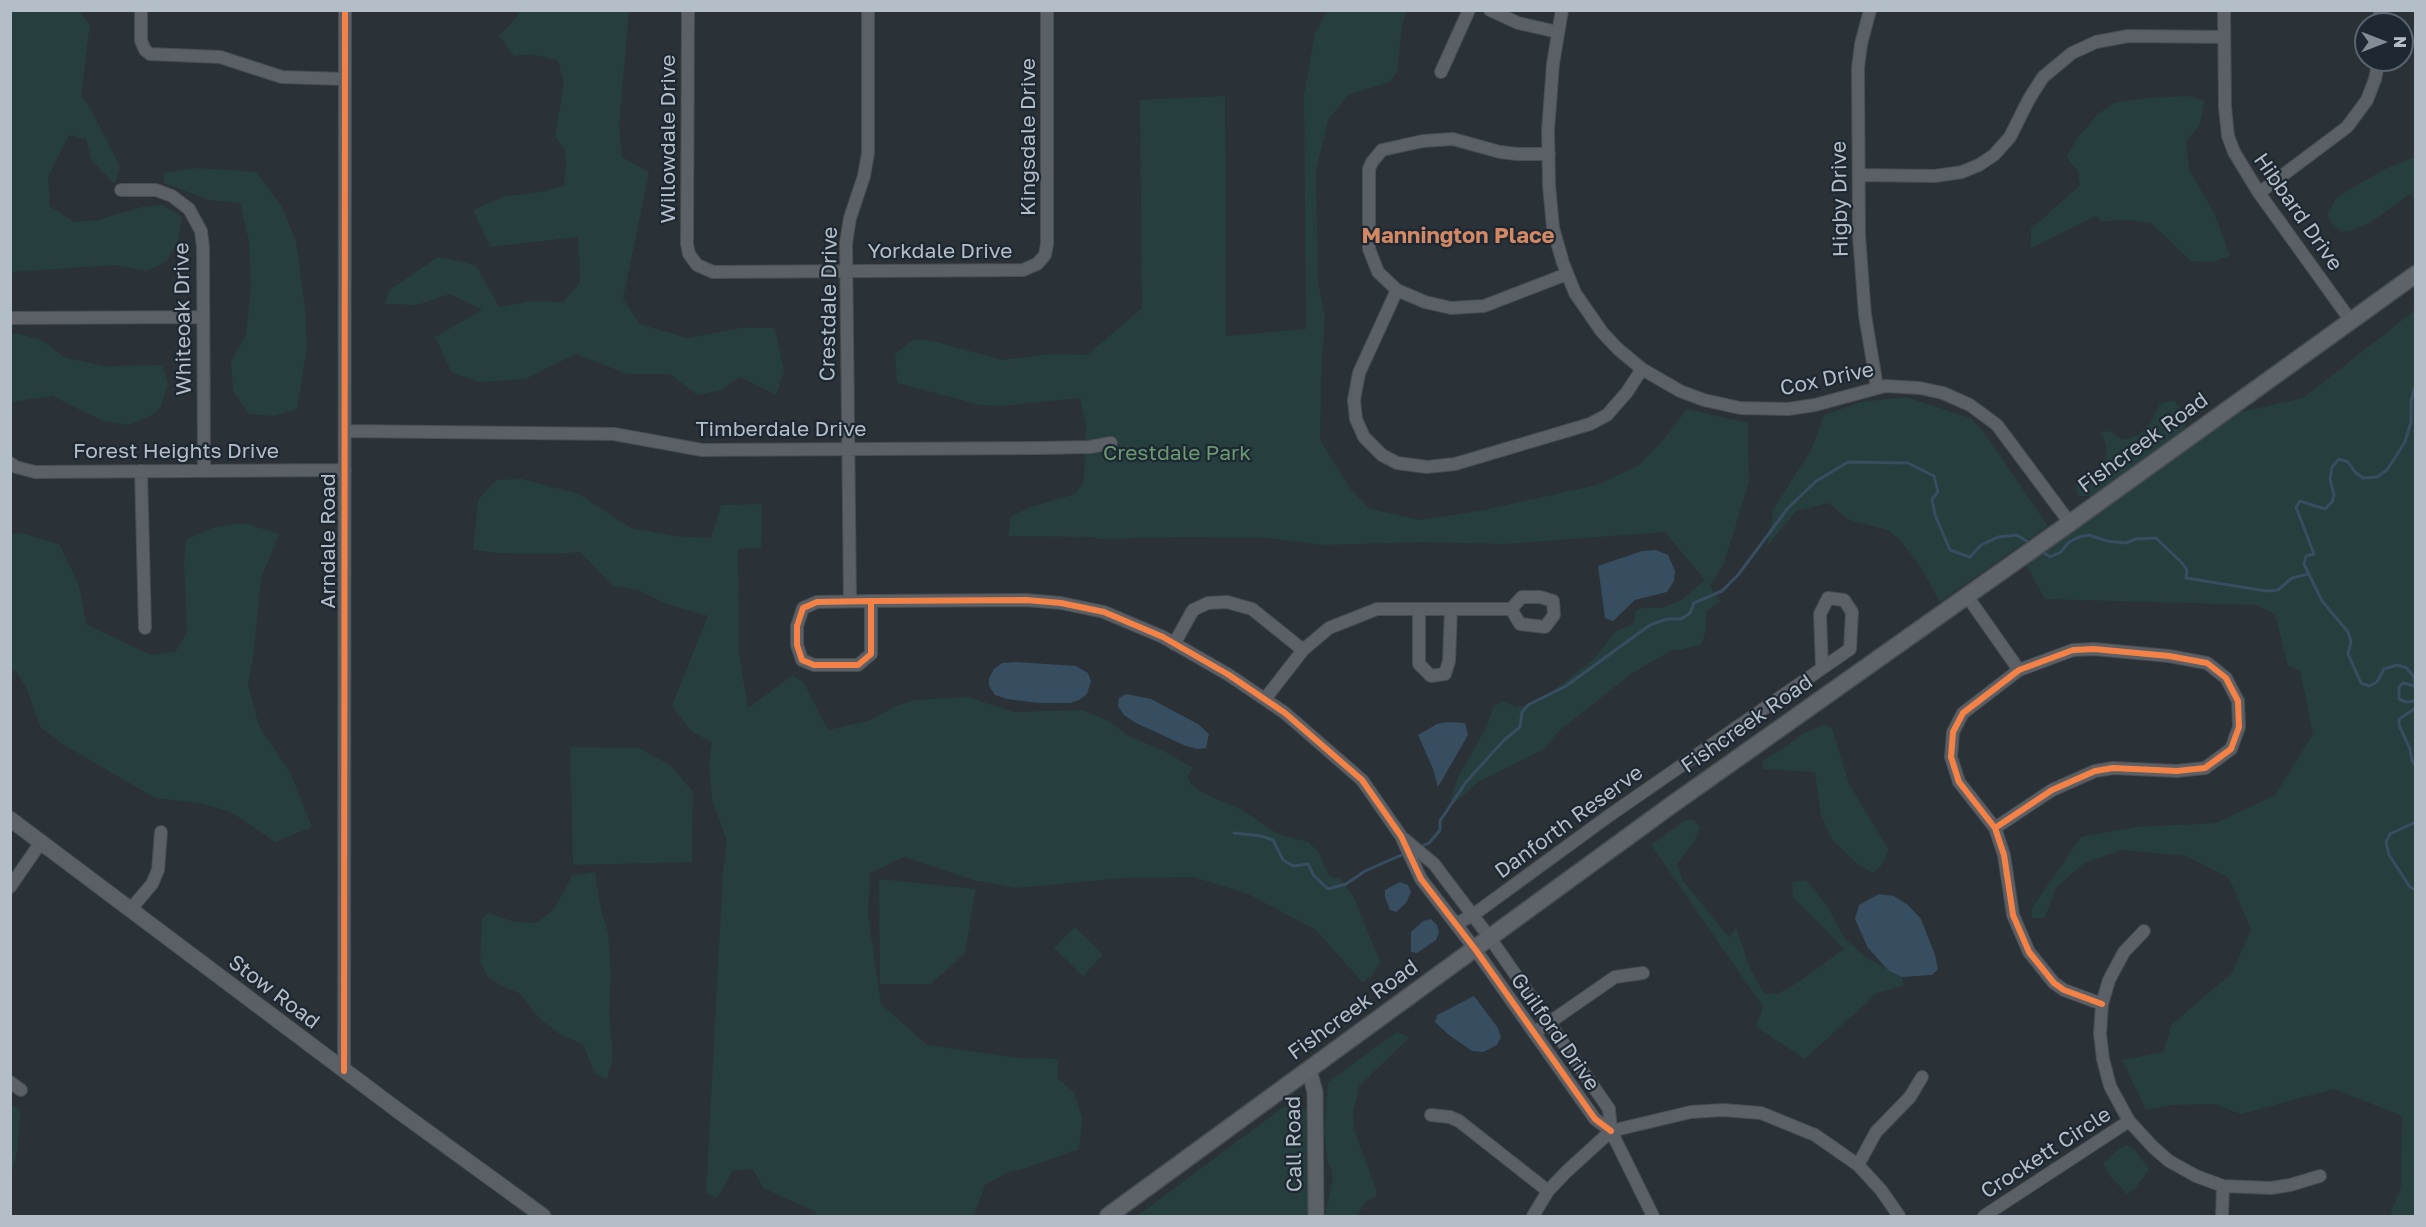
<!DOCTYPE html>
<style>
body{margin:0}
#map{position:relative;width:2426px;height:1227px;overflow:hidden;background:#2a3137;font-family:"Golos Text",sans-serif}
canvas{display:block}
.frame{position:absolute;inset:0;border:12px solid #b4bec8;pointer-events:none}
.north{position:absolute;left:2354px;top:12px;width:60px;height:60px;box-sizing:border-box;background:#1d2832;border:2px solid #59646e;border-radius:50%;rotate:90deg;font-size:16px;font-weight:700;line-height:24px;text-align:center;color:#b4bec8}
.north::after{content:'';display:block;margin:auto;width:21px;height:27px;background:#848d95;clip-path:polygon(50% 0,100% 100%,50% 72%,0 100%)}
</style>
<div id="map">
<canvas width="2426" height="1227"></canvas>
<div class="frame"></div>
<div class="north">N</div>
</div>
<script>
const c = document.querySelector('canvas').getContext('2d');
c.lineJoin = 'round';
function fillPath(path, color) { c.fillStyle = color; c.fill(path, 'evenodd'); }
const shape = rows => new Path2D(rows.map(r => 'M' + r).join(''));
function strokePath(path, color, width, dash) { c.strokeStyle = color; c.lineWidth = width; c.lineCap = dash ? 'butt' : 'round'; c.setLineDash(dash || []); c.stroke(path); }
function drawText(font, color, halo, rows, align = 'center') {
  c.font = font + ' "Golos Text",sans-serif'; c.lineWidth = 4.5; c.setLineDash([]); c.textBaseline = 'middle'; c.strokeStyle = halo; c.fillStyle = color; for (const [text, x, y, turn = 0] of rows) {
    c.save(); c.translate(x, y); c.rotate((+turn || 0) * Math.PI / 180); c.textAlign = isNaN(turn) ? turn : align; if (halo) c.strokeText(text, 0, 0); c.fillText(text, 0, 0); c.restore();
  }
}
fillPath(shape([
 [11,10,79,11,90,24,81,96,89,106,120,166,115,184,92,161,86,139,69,135,48,177,50,206,74,222,98,220,142,207,163,205,182,217,178,241,167,261,147,271,116,265,11,272],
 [521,11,629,11,619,125,622,157,649,172,623,299,640,324,687,338,741,328,775,328,784,371,776,395,740,377,722,390,697,395,670,374,627,374,576,354,525,379,480,382,452,373,435,337,482,310,450,294,417,305,385,304,389,290,438,257,476,265,499,307,533,301,563,302,580,283,578,237,490,247,473,210,502,197,539,192,564,186,566,164,565,150,555,137,564,84,558,61,532,54,514,56,499,36,516,18],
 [1327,11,1406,11,1402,26,1397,72,1390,82,1348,95,1328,120,1316,171,1318,282,1325,315,1321,376,1320,440,1352,491,1370,509,1421,520,1484,510,1596,485,1638,466,1664,439,1687,409,1748,423,1749,483,1723,566,1710,586,1721,602,1706,611,1706,629,1702,644,1680,650,1672,650,1631,674,1559,731,1544,749,1478,782,1457,801,1450,800,1458,777,1486,728,1494,706,1503,701,1516,707,1528,705,1558,687,1595,658,1616,631,1633,624,1636,610,1643,608,1662,608,1683,599,1705,580,1665,532,1504,544,1423,542,1324,545,1267,538,1186,537,1096,539,1095,537,1008,536,1011,516,1031,507,1075,494,1084,482,1086,426,1080,398,1002,406,980,405,897,383,895,354,914,339,933,341,1002,360,1051,354,1087,355,1142,308,1140,100,1225,96,1226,336,1306,329,1304,94,1315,33],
 [2188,96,2205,101,2200,124,2186,142,2189,169,2215,215,2230,256,2211,262,2191,261,2151,223,2128,220,2101,221,2096,216,2031,248,2031,229,2080,185,2078,171,2069,161,2067,156,2078,137,2098,114,2114,103,2148,98],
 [2415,157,2415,204,2411,193,2370,223,2350,231,2341,232,2329,220,2328,212,2338,196,2387,168],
 [198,168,256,172,281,205,296,241,305,307,307,347,297,409,273,416,249,414,233,391,231,362,246,334,251,288,249,242,240,203,209,200,164,183,164,173],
 [2415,310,2415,1216,2390,1216,2401,1186,2402,1116,2334,1089,2241,1114,2214,1104,2170,1105,2146,1110,2122,1060,2163,1052,2172,1024,2232,973,2251,929,2229,878,2186,856,2121,850,2083,864,2056,888,2045,918,2032,918,2031,909,2081,837,2134,827,2216,823,2275,795,2313,734,2300,670,2288,666,2275,614,2256,605,2045,599,2026,565,2237,413,2303,398],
 [11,334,19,334,42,340,64,357,105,366,163,365,168,384,161,407,151,416,128,425,103,421,52,396,11,402],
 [1906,397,1970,418,1983,431,2048,526,1940,602,1920,566,1901,541,1888,530,1849,520,1828,503,1796,511,1767,546,1774,508,1811,450,1824,415,1861,402],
 [2174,400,2185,415,2185,428,2164,448,2092,496,2078,496,2075,485,2097,478,2105,467,2107,449,2101,432,2110,431,2123,440,2139,435,2150,424,2160,404],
 [522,479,579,494,631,528,674,536,711,538,721,505,762,504,761,548,738,549,739,655,748,708,793,675,804,683,828,730,868,721,896,706,916,700,968,697,1014,712,1082,710,1109,721,1127,735,1162,750,1193,768,1187,776,1191,784,1205,794,1241,809,1278,834,1308,842,1318,851,1328,874,1334,879,1340,877,1355,899,1380,962,1372,975,1363,983,1316,930,1248,894,1193,877,1124,878,1016,888,973,880,904,857,870,873,868,914,881,1004,927,1045,1019,1058,1058,1059,1057,1078,1074,1092,1082,1118,1079,1149,1026,1168,1009,1172,985,1185,974,1216,814,1216,816,1212,763,1188,753,1169,733,1171,717,1198,706,1193,723,872,727,841,712,800,709,763,712,743,690,730,672,706,708,616,666,604,638,590,613,586,580,552,554,554,496,553,473,550,478,500,496,480],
 [244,523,279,534,261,579,253,657,248,684,259,726,290,772,312,827,275,842,231,812,200,803,155,798,64,745,41,728,26,687,15,670,11,674,11,534,21,533,59,544,79,585,86,624,151,655,175,652,187,633,184,563,186,539,214,527],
 [1825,724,1832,728,1849,784,1889,850,1881,866,1873,873,1859,865,1832,840,1821,815,1815,772,1763,769,1763,760,1784,748,1802,734],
 [570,747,639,748,670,765,693,792,692,862,573,865],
 [1685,820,1694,820,1700,827,1694,842,1677,864,1683,881,1729,937,1736,928,1750,968,1764,993,1777,994,1789,988,1844,949,1793,897,1792,882,1806,880,1826,904,1844,937,1865,957,1902,977,1903,986,1877,993,1805,1059,1756,1027,1763,1007,1651,845],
 [595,872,601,910,608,933,611,973,609,1011,613,1059,607,1079,594,1073,584,1045,561,1035,540,1019,519,993,503,987,488,977,480,962,482,918,488,913,515,922,536,923,554,909,572,876],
 [879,879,976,889,965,953,931,984,880,984],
 [1075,927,1103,955,1083,976,1054,948],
 [1397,1032,1410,1037,1359,1086,1353,1113,1354,1130,1376,1189,1376,1197,1365,1202,1357,1216,1325,1216,1333,1177,1332,1170,1328,1164,1324,1133,1328,1082],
 [1292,1105,1307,1111,1312,1124,1312,1216,1137,1216,1282,1108],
 [11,1107,18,1107,20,1114,17,1152,11,1175],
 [2127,1145,2135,1150,2149,1169,2135,1189,2127,1194,2111,1177,2103,1164,2118,1149]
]), '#273e3e');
fillPath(shape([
 [1656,550,1668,555,1675,571,1674,581,1667,592,1635,600,1613,621,1605,618,1598,566,1642,551],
 [1016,662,1076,666,1088,673,1091,681,1087,694,1079,700,1070,703,1039,703,1007,699,995,695,989,686,989,678,994,669,1002,663],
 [1126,694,1151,699,1198,724,1209,734,1206,748,1198,749,1186,746,1136,723,1124,715,1118,706,1119,698],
 [1448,722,1465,723,1468,735,1438,787,1433,769,1418,735,1437,724],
 [1400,882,1408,885,1411,892,1406,903,1396,912,1390,910,1385,897,1385,890],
 [1879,894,1894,896,1908,905,1921,919,1935,955,1938,969,1932,975,1902,977,1889,971,1868,948,1855,919,1859,905],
 [1431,919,1437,925,1439,933,1436,940,1417,953,1411,952,1411,932,1423,921],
 [1474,996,1498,1028,1501,1037,1497,1045,1483,1052,1472,1051,1449,1035,1435,1022,1437,1015]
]), '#374d60');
strokePath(shape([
 [2416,383,2411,401,2411,422,2405,442,2387,470,2377,477,2363,478,2355,472,2348,462,2339,459,2332,467,2330,479,2334,495,2332,502,2325,509,2300,501,2296,507,2314,554,2306,556,2304,564,2322,601,2348,632,2351,642,2348,654,2361,683,2369,686,2377,682,2384,669,2397,665,2407,668,2414,677,2415,686,2403,683,2399,687,2399,699,2406,702,2416,701],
 [2041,551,2050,557,2061,552,2069,542,2079,537,2089,535,2107,541,2126,543,2136,539,2156,538,2182,563,2187,570,2186,578,2266,591,2278,590,2292,578,2308,574],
 [2416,708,2399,719,2399,725,2410,749,2412,761,2416,765],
 [2416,822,2390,834,2386,842,2389,855,2410,887,2416,890],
 [1234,833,1261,836,1273,840,1283,860,1293,866,1308,864,1314,876,1328,889,1346,884,1365,871,1406,853],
 [1420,847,1429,843,1436,835,1440,830,1440,821,1466,782,1504,740,1520,727,1522,712,1528,705,1566,686,1650,625,1667,619,1681,619,1690,613,1694,603,1722,591,1738,575,1788,508,1815,482,1848,462,1908,463,1934,476,1938,492,1932,499,1935,515,1950,550,1970,557,1981,545,1998,537,2017,535,2031,544]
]), '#374d60', 3);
const minor = shape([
 [141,10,141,41,145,50,150,54,220,57,282,77,345,79],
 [688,10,687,244,689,254,697,265,713,272,1023,270,1037,264,1045,255,1047,244,1047,10],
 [1490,10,1518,23,1558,32],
 [1562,10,1553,64,1548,130,1549,185,1553,228,1563,263,1575,293,1602,332,1618,349,1642,369,1680,391,1704,400,1740,408,1788,409,1815,405,1885,386,1920,388,1943,393,1970,405,1997,425,2070,523],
 [1870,10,1861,44,1858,68,1859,236,1865,315,1877,387],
 [2224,10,2225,107,2228,136,2234,152,2259,193,2351,321],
 [2380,24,2380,10],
 [1441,72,1469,10],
 [1549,154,1517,154,1500,152,1453,139,1423,141,1382,150,1372,162,1369,169,1369,249,1378,272,1397,290,1425,302,1451,308,1484,306,1567,274],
 [1859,175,1935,176,1962,172,1979,165,1994,155,2010,137,2029,99,2043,77,2072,53,2096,42,2128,36,2224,37],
 [121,190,156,190,172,196,189,209,201,231,203,247,204,470],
 [2259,193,2347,127,2367,100,2375,79,2379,60],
 [1397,290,1359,373,1354,400,1356,419,1364,437,1382,455,1397,463,1427,467,1455,464,1590,424,1607,415,1627,392,1642,369],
 [10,318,203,317],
 [345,431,614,434,702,450,1040,448,1090,447,1111,443],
 [10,463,16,467,35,472,345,470],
 [141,471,145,628],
 [1967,596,2019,670],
 [850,601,846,243,850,218,864,176,868,153,868,10],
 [871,601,871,654,858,665,814,665,802,660,797,645,797,626,803,608,817,602,871,601,1026,600,1061,603,1104,612,1163,637,1229,675,1285,713,1362,780,1401,836,1421,879,1475,949,1595,1119,1611,1131],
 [1419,609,1419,664,1431,676,1445,674,1449,661,1451,609],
 [1174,644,1193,610,1208,603,1227,602,1252,609,1303,650],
 [1265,699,1303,650,1329,628,1377,609,1511,609,1520,624,1545,627,1554,615,1553,601,1540,597,1522,597,1511,609],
 [1995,828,2052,790,2095,771,2113,768,2177,771,2205,768,2231,749,2239,727,2238,701,2226,678,2207,663,2169,656,2094,649,2073,650,2019,670,1963,713,1953,732,1951,757,1959,782,1995,828,2004,855,2013,915,2029,952,2054,983,2064,990,2102,1004],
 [1404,839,1434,864,1490,938,1609,1109,1611,1131,1653,1216],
 [10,887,41,842],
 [130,910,152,884,158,870,161,832],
 [1456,924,1473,915,1610,815,1850,649,1852,612,1844,600,1828,598,1820,614,1822,668],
 [2144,931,2124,952,2109,980,2102,1004,2100,1034,2103,1059,2110,1086,2129,1121,2153,1147,2169,1161,2196,1176,2223,1186,2271,1188,2290,1185,2320,1176],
 [1534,1033,1615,977,1643,973],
 [344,1071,345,10],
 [10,1082,21,1090],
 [1431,1115,1450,1117,1459,1121,1548,1191],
 [1858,1165,1876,1132,1910,1097,1922,1077],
 [1533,1216,1548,1191,1566,1172,1611,1131,1691,1112,1723,1110,1761,1113,1815,1135,1858,1165,1881,1190,1899,1216],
 [1984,1216,2129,1121],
 [2222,1216,2223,1186]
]);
const tertiary = shape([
 [10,819,400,1112,543,1216],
 [1309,1070,1315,1092,1316,1216]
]);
const secondary = shape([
 [1108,1216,1670,806,2070,523,2416,274]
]);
strokePath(minor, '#484d52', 14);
strokePath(tertiary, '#484d52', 17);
strokePath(secondary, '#484d52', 19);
strokePath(minor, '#5a6065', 12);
strokePath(tertiary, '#5a6065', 15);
strokePath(secondary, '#5e636a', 16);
strokePath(shape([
 [871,601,871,654,858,665,814,665,802,660,797,645,797,626,803,608,817,602,871,601,1026,600,1061,603,1104,612,1163,637,1229,675,1285,713,1362,780,1401,836,1421,879,1475,949,1595,1119,1611,1131],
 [1995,828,2052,790,2095,771,2113,768,2177,771,2205,768,2231,749,2239,727,2238,701,2226,678,2207,663,2169,656,2094,649,2073,650,2019,670,1963,713,1953,732,1951,757,1959,782,1995,828,2004,855,2013,915,2029,952,2054,983,2064,990,2102,1004],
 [344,1071,345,10]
]), '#f48246', 6);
drawText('21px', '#b4bec8', '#1d2832', [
 ["Kingsdale Drive",1028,137,-90],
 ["Willowdale Drive",668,139,-90],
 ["Higby Drive",1840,199,-91],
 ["Hibbard Drive",2298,212,55],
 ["Yorkdale Drive",940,251],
 ["Crestdale Drive",829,304,-89],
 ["Whiteoak Drive",183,319,-91],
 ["Cox Drive",1827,379,-12],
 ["Timberdale Drive",781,429],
 ["Fishcreek Road",2143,443,-36],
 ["Forest Heights Drive",176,451],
 ["Arndale Road",328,541,-90],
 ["Fishcreek Road",1747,724,-35],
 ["Danforth Reserve",1569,822,-36],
 ["Stow Road",274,992,37],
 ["Fishcreek Road",1353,1010,-36],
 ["Guilford Drive",1555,1032,55],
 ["Call Road",1294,1144,-91],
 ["Crockett Circle",2046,1153,-33]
]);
drawText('21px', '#6b9970', '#1d2832', [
 ["Crestdale Park",1177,453]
]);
drawText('bold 22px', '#d48763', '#1d2832', [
 ["Mannington Place",1458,236]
]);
</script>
